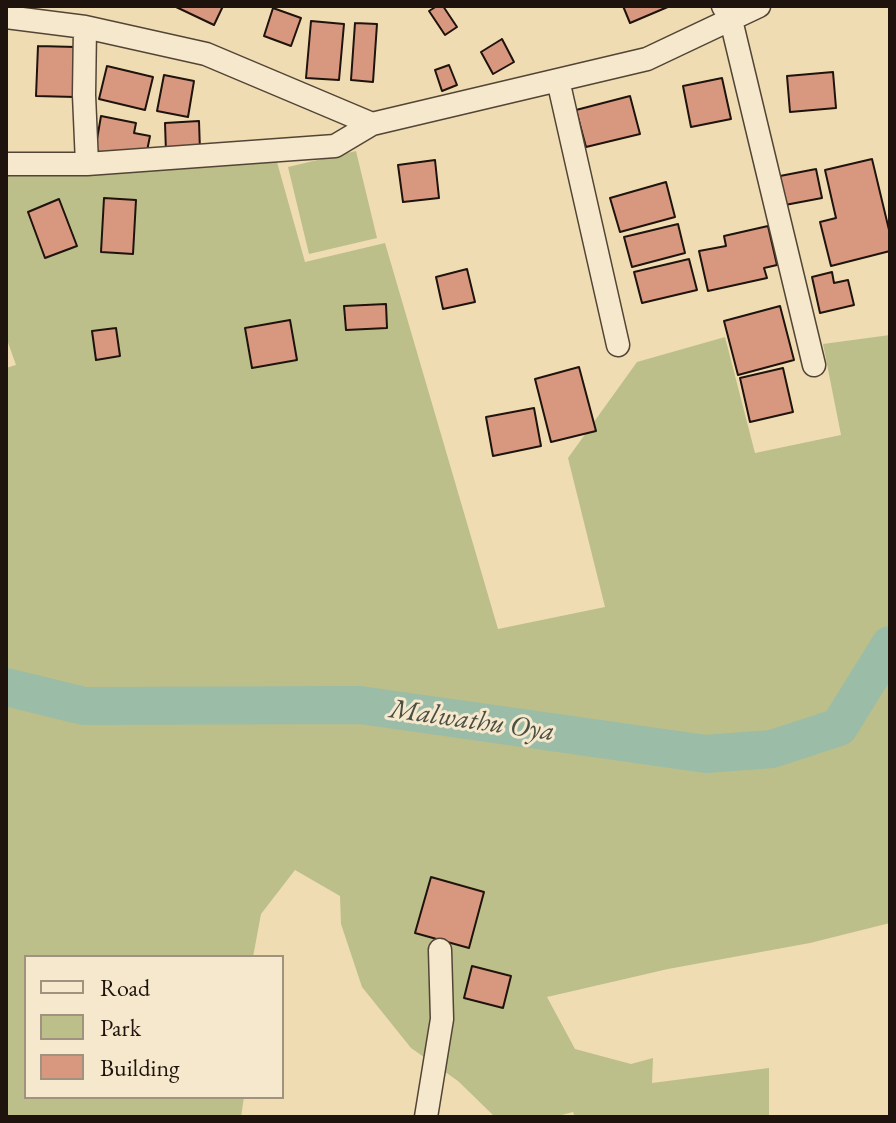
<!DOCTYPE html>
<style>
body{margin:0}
#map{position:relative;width:896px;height:1123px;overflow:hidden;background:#f0dcb2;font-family:"EB Garamond",serif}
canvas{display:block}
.frame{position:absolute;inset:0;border:8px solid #1f130d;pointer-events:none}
.legend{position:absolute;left:24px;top:955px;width:260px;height:144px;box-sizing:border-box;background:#f5e8cd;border:2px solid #9f9380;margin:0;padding:10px 14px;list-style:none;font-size:24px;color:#1f130d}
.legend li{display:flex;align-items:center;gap:16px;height:40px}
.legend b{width:40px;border:2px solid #9f9380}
</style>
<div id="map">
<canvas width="896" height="1123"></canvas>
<div class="frame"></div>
<ul class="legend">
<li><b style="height:10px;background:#f5e8cd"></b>Road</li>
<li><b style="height:22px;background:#bcbf8a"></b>Park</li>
<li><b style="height:22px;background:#d8987f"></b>Building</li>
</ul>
</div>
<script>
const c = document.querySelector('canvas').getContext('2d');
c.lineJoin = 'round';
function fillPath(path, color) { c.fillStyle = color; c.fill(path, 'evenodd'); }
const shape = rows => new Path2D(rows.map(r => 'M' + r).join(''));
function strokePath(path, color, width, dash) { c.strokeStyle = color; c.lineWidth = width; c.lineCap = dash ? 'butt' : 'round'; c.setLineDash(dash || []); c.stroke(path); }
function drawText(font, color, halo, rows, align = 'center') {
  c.font = font + ' "EB Garamond",serif'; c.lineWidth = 6; c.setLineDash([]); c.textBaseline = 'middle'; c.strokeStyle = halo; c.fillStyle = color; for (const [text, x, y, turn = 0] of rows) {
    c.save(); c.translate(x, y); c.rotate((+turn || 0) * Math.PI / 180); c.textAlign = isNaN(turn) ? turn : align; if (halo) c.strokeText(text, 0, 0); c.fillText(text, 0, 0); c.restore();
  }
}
fillPath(shape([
 [356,151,377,238,309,254,288,167],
 [277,162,305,262,385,243,498,629,605,607,568,458,637,362,725,337,755,453,841,435,823,344,890,335,890,923,810,943,668,969,547,997,575,1049,631,1064,653,1058,652,1083,769,1068,769,1117,575,1117,573,1112,554,1117,495,1117,458,1081,411,1048,362,987,341,924,340,896,295,870,261,914,253,957,26,957,26,1097,244,1097,241,1117,6,1117,6,368,16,365,6,337,6,168]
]), '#bcbf8a');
strokePath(shape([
 [6,687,84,706,360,705,706,754,772,749,839,727,890,645]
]), '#9bbca6', 38);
const building = shape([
 [174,6,223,6,214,25,174,6],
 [437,6,443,6,457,27,445,35,429,11,437,6],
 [623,6,670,6,630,23,623,6],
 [273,8,301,18,291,46,264,36,273,8],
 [311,21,344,24,339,80,306,78,311,21],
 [355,23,377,24,373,82,351,80,355,23],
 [502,39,514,62,493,74,481,52,502,39],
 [38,46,76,47,75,97,36,96,38,46],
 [449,65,457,85,442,91,435,70,449,65],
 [107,66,153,77,145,110,99,99,107,66],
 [833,72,836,108,790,112,787,76,833,72],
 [164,75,194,81,188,117,157,111,164,75],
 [722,78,731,119,691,127,683,86,722,78],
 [630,96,640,134,586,147,576,110,630,96],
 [101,116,136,123,134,133,150,136,147,151,138,159,95,151,101,116],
 [199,121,200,151,166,153,165,123,199,121],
 [872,159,890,234,890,251,831,266,820,222,836,218,825,170,872,159],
 [435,160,439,198,403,202,398,165,435,160],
 [816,169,822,198,785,205,780,176,816,169],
 [666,182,675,217,620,232,610,198,666,182],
 [104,198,136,200,133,254,101,252,104,198],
 [59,199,77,246,45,258,28,212,59,199],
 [678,224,685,253,632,267,624,237,678,224],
 [768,226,777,265,764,268,767,278,708,291,699,251,726,246,724,236,768,226],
 [689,259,697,290,642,303,634,272,689,259],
 [467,269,475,302,443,309,436,277,467,269],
 [832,272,834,283,848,280,854,305,820,313,812,277,832,272],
 [386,304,387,328,346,330,344,306,386,304],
 [780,306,794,360,738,375,724,321,780,306],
 [290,320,297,360,252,368,245,328,290,320],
 [116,328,120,356,96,360,92,331,116,328],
 [579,367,596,431,551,442,535,379,579,367],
 [783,368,793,412,750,422,740,378,783,368],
 [534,408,541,446,493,456,486,417,534,408],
 [431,877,484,892,469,948,415,933,431,877],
 [472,966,511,976,503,1008,464,998,472,966]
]);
fillPath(building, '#d8987f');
strokePath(building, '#1f130d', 2);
const minor = shape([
 [723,6,731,20,814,365],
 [6,17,85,27,206,54,372,124,647,59,759,6],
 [85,27,84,95,87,164],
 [558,80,618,345],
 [6,164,87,164,335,146,372,124],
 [426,1117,442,1019,440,950]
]);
strokePath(minor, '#534536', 25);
strokePath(minor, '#f5e8cd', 22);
drawText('italic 28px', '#4a4e43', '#f5e8cd', [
 ["Malwathu Oya",472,721,8]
]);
</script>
